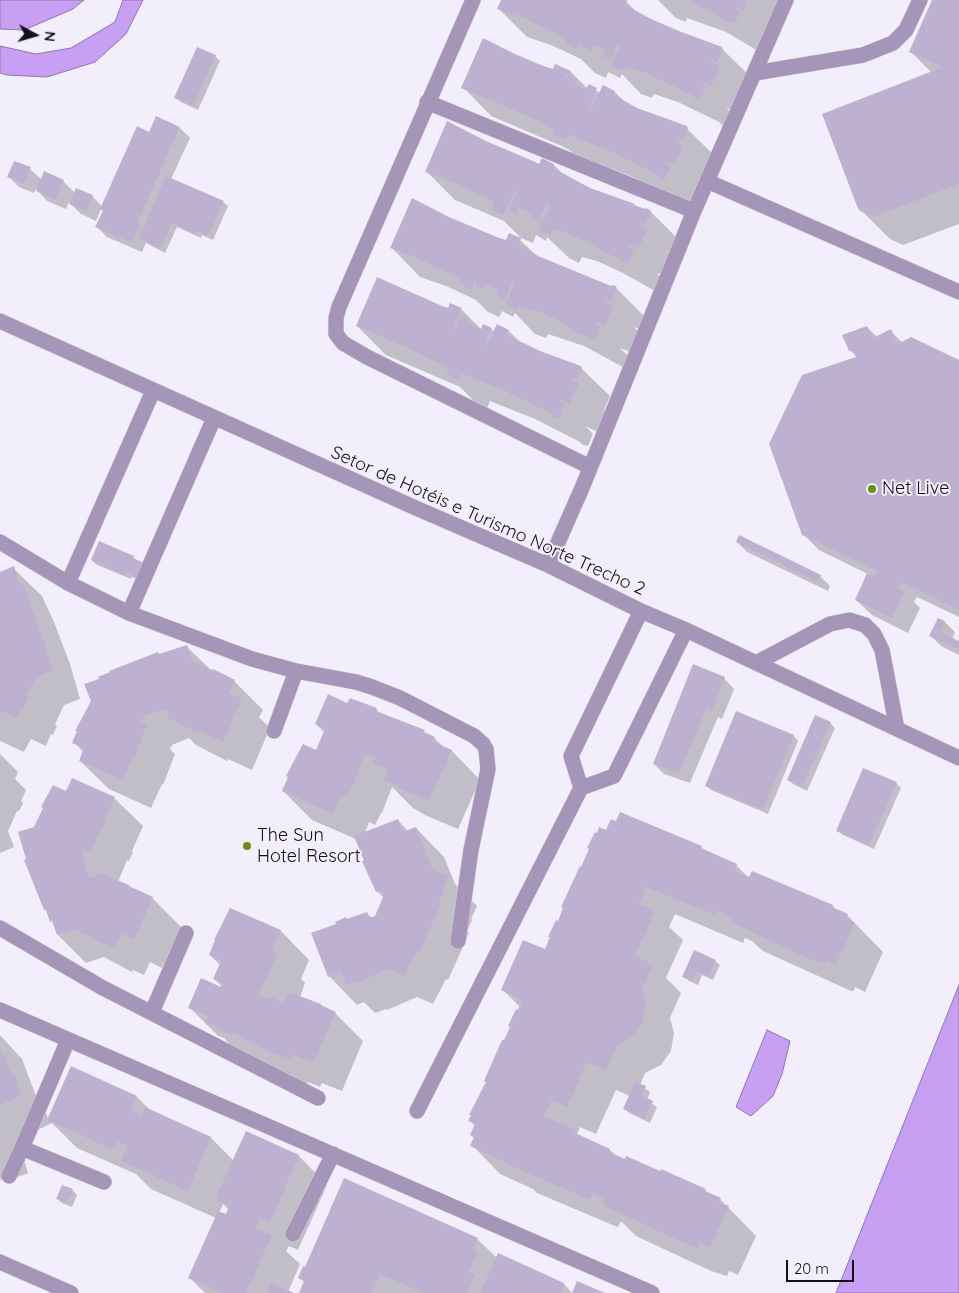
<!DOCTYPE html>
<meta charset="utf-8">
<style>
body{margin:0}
#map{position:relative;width:959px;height:1293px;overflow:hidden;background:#f3eefb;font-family:Quicksand,sans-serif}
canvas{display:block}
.north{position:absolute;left:10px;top:10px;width:50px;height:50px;-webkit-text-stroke:4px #f3eefb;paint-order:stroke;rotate:96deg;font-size:14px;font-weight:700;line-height:20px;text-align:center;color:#140f1a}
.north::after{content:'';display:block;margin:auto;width:18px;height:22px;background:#140f1a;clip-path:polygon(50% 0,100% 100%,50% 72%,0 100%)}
.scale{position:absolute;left:786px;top:1260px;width:68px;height:22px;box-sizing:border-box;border:2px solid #140f1a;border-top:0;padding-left:6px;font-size:15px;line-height:18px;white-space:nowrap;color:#140f1a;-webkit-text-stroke:4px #f3eefb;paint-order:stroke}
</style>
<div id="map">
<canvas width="959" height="1293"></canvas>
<div class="north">N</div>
<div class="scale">20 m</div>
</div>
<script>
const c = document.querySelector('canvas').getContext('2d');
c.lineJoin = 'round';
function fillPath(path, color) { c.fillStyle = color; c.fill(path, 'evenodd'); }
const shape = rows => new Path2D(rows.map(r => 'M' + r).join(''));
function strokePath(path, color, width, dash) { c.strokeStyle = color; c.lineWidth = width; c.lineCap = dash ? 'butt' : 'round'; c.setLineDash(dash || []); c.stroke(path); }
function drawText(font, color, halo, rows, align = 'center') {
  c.font = font + ' Quicksand,sans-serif'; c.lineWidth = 4; c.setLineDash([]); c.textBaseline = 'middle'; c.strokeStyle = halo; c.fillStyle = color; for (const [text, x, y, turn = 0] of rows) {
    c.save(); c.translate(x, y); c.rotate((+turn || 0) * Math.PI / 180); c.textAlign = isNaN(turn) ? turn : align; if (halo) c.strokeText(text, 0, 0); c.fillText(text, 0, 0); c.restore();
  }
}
const water = shape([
 [0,0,84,0,73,9,24,30,0,29,0,0],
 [123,0,143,0,126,34,95,62,47,77,7,75,0,73,0,46,36,54,71,48,115,22,123,0],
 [959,985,959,1293,836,1293,959,985],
 [767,1030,790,1041,782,1074,773,1096,751,1116,736,1107,767,1030]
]);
fillPath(water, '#c7a0f3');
strokePath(water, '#9174b2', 1);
fillPath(shape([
 [502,0,623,0,626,1,638,14,651,21,722,49,751,77,740,114,726,108,734,116,724,127,719,122,678,102,654,94,652,98,641,94,622,74,620,78,608,72,606,78,595,73,581,59,551,45,527,37,498,8],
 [658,0,784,0,773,38,761,32,768,40,758,51,726,32,687,18,686,22,676,18],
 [934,0,959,0,959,224,903,245,890,239,861,210,932,73,911,52],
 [515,55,554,70,571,72,588,89,589,86,600,93,615,92,626,103,636,109,687,129,716,157,711,169,704,167,712,175,693,207,631,176,596,163,594,168,582,162,571,151,564,147,491,116,463,87],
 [215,56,220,61,198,110,181,102,176,97],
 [180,128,190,138,171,179,223,202,228,206,213,240,202,235,201,238,177,227,165,253,146,243,142,252,107,237,97,227,104,211,101,209,96,221,81,214,69,202,66,209,47,201,36,189,34,193,19,187,9,177,30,169,42,180,63,181,75,193,92,196,103,207,149,133],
 [486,142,540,165,554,165,566,177,577,183,634,205,637,207,650,211,679,240,674,253,667,251,675,259,667,276,658,273,658,275,662,279,655,291,623,273,597,261,582,257,579,263,569,258,547,237,546,241,536,235,533,243,521,238,504,221,455,200,426,171],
 [448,218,506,241,520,240,538,257,617,289,645,317,640,329,634,327,641,334,633,353,620,348,628,356,623,367,584,346,548,334,546,338,535,334,515,313,513,317,502,311,499,317,488,312,476,300,446,286,420,277,392,248],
 [441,307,461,309,482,330,491,329,494,332,509,331,521,343,540,352,581,368,610,396,604,410,607,413,598,432,585,426,593,434,588,446,583,445,580,442,535,419,490,401,487,408,476,403,460,387,386,355,357,326],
 [867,327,877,337,890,331,903,343,959,361,959,617,917,597,914,602,920,608,908,633,872,615,856,600,868,574,819,550,803,534,858,358,850,350],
 [737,542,820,576,830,586,828,591,747,552],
 [133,557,137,562,147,584,132,577,131,579,97,565,92,560],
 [13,568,42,596,54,622,70,664,80,699,64,705,55,724,57,726,53,735,51,734,46,746,31,739,24,752,0,741,0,573],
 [939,619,945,622,955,632,952,639,959,642,959,655,941,646,931,636],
 [186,646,213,672,234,681,263,710,259,717,270,728,252,770,228,759,227,761,196,745,189,738,172,745,170,749,175,754,163,785,162,784,151,808,109,789,80,761,84,753,74,742,160,655],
 [724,678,734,689,722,719,718,717,690,783,664,774,654,764],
 [363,703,377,710,381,714,434,738,446,749,452,751,480,780,458,829,427,816,413,808,392,787,382,813,381,813,375,825,369,822,365,833,398,820,408,831,416,828,444,857,455,884,477,906,471,919,472,920,467,932,469,933,466,940,448,980,446,979,433,1004,417,997,387,1010,386,1009,375,1013,364,1002,357,1005,329,976,337,924,367,913,372,918,376,917,384,898,377,891,358,840,312,820,283,791,317,752,325,733,316,724,348,705],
 [736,712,794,736,798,741,768,814,711,790,706,785],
 [830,723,835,728,807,791,793,784,788,779],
 [0,754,18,772,15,779,26,790,21,801,23,803,19,811,17,811,8,831,14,847,0,853],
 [896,783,901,788,874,849,843,835,838,830],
 [66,792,114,798,143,826,132,851,133,852,129,861,127,860,118,882,152,898,181,927,162,968,150,962,144,975,133,970,132,972,104,957,86,963,58,935,54,923,45,909,35,828],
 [621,814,701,847,706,852,737,866,750,879,753,872,833,906,837,911,847,915,883,952,865,992,855,987,854,991,851,991,763,951,752,941,745,938,743,943,675,914,669,927,683,940,666,978,681,993,670,1018,674,1033,671,1051,661,1065,645,1073,640,1085,650,1092,647,1100,657,1107,650,1123,629,1113,625,1109,630,1096,616,1090,596,1134,580,1127,577,1134,580,1137,610,1150,617,1157,705,1190,709,1194,720,1199,756,1236,738,1275,729,1271,727,1276,711,1271,636,1236,621,1221,618,1227,615,1226,537,1193,533,1189,500,1174,472,1145,475,1139,471,1135,475,1126,470,1121,520,1007,503,990,545,950,551,938,549,937,558,922,582,868,607,832,617,822],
 [230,909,281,931,309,960,301,979,305,983,300,997,335,1013,363,1041,342,1091,322,1083,320,1087,308,1082,307,1084,235,1050,224,1038,218,1036,189,1007,226,990,214,979,220,965,210,955],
 [715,961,720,965,713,980,702,975,698,985,689,981,684,976],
 [0,1035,22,1059,37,1099,42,1104,49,1120,72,1068,137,1097,152,1112,211,1138,234,1161,246,1133,299,1156,327,1185,298,1250,289,1246,286,1251,300,1264,288,1292,291,1293,205,1293,190,1278,216,1218,151,1189,136,1174,77,1148,52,1123,29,1134,21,1150,28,1173,10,1180,7,1177,0,1180],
 [223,1204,229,1210,226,1216,219,1213],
 [72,1190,77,1195,72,1207,62,1203,57,1198],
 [477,1239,497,1258,498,1255,564,1284,572,1293,301,1293,305,1283,300,1278]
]), '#0003');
fillPath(shape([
 [501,0,627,0,625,5,651,19,679,31,722,47,723,50,717,63,712,60,711,62,720,66,711,86,702,82,702,84,706,86,701,99,698,100,694,99,695,97,648,74,625,66,623,71,611,66,621,43,618,42,611,59,602,56,605,49,594,45,592,51,580,46,582,40,577,50,565,44,567,39,553,32,521,17,497,9],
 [688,0,748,0,744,10,736,6,735,8,741,10,735,23,733,24],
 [932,0,959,0,959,184,874,217,860,211,857,206,822,114,943,67,909,52],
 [483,38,515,54,543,66,553,69,555,64,571,71,569,75,566,73,564,79,566,80,568,75,577,79,575,85,586,89,589,84,597,88,590,106,592,107,603,85,615,91,614,95,637,108,687,126,688,129,682,142,677,139,676,141,684,145,675,165,667,162,666,164,671,166,665,179,663,179,659,178,660,176,616,154,587,142,568,135,565,140,552,134,554,129,534,119,461,88],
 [197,47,216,55,193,106,174,98],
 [156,116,180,127,137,223,140,224,132,243,95,227,103,211,100,209,137,126,149,132],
 [447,121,486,141,533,161,539,164,542,158,554,164,553,168,590,188,635,204,634,205,645,209,646,208,650,210,651,212,645,225,640,223,639,225,648,229,638,249,630,245,629,247,634,250,629,262,626,263,622,262,623,260,612,256,593,245,567,233,553,229,551,235,539,230,541,224,539,223,542,218,544,219,550,206,546,204,538,222,530,218,532,213,519,208,517,213,509,210,517,192,514,191,504,215,491,210,494,202,455,183,425,172],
 [14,161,31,167,24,184,7,177],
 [44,171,64,180,56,200,36,191],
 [166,176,224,201,208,236,197,231,196,234,172,223,160,249,139,238],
 [76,188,93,195,86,211,69,204],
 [412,198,449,217,499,238,506,240,509,233,521,238,519,245,538,256,611,286,612,285,616,286,617,289,611,302,606,299,605,302,614,305,605,326,596,322,595,324,600,326,595,339,593,340,588,338,589,337,577,333,559,321,543,313,519,306,517,310,505,306,514,283,512,282,505,299,496,295,498,290,486,285,484,290,475,286,477,281,475,280,471,290,459,284,461,279,451,274,416,258,390,248],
 [377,277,442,306,448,308,450,303,462,308,453,330,454,331,461,316,470,320,468,324,481,329,483,324,492,328,484,345,486,346,497,324,509,330,507,335,540,351,581,366,582,368,576,380,571,378,571,380,579,383,569,404,561,400,560,402,565,404,560,418,553,417,554,415,505,391,471,377,461,374,458,380,446,375,449,368,403,346,356,326],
 [867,326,873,338,891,329,898,344,911,337,959,360,959,610,901,582,898,588,905,592,892,618,855,600,867,573,874,577,877,571,802,535,769,444,802,375,856,357,852,350,849,351,842,335],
 [739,535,821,575,817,582,736,542],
 [99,541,134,556,133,558,148,565,142,580,127,573,126,576,91,560],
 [14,566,19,582,21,581,26,592,42,635,53,670,36,677,27,696,29,696,24,707,22,706,17,718,2,711,0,716,0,572],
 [938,618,945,621,940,632,959,641,959,650,929,636],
 [187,645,193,662,212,670,213,669,235,680,229,693,242,699,223,742,199,731,198,733,166,717,169,711,165,709,144,716,141,722,147,725,135,757,133,756,123,780,79,761,84,748,72,743,77,731,75,731,91,701,84,684,99,679,98,677,110,672,109,671,158,652,159,654],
 [693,664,725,677,712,710,707,708,679,773,653,764],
 [328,694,347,703,350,698,377,708,376,711,425,730,424,732,435,737,433,742,452,750,429,801,397,788,398,787,383,780,388,769,373,763,375,758,365,754,353,786,352,785,347,797,341,795,333,814,282,791,288,777,286,776,303,744,316,750,325,729,315,724],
 [736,711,794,735,763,810,705,786],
 [815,715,831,722,802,787,787,780],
 [863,768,897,782,869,845,836,831],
 [72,778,115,797,104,822,105,823,100,834,99,833,90,853,84,850,82,855,88,876,95,878,97,872,129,885,129,886,153,897,134,940,121,934,115,948,104,943,104,944,93,939,94,938,74,929,57,935,52,921,50,922,46,910,44,910,24,860,26,859,18,832,34,827,43,808,41,807,53,785,66,791],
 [620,812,702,846,701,848,737,864,735,871,749,877,752,871,833,905,832,907,848,914,846,918,855,923,836,964,827,960,825,963,809,959,733,923,733,918,717,910,715,915,646,887,639,904,655,911,635,956,653,964,642,989,646,1004,643,1022,632,1037,617,1045,606,1071,587,1062,567,1107,552,1100,544,1116,576,1130,575,1133,610,1149,609,1152,625,1159,626,1156,660,1171,661,1169,706,1189,705,1191,721,1198,719,1202,729,1206,710,1248,700,1243,698,1248,682,1242,606,1207,607,1206,603,1205,605,1199,592,1193,590,1199,585,1198,507,1164,507,1163,470,1146,474,1137,470,1135,475,1124,468,1121,471,1115,469,1115,486,1082,484,1081,502,1040,504,1040,510,1027,508,1026,516,1009,518,1010,522,1000,501,990,523,940,545,949,550,937,548,937,556,920,558,921,563,908,561,907,580,866,581,867,589,849,587,848,595,832,597,833,599,827,606,830,611,819,616,821],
 [398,819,403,832,416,827,433,869,449,876,443,890,444,890,439,903,441,904,419,953,417,952,404,976,388,969,358,983,357,981,346,985,341,972,328,977,311,933,336,924,335,922,346,917,347,919,367,912,369,918,375,916,384,895,382,890,376,892,362,861,364,861,354,836],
 [230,908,281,930,272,951,277,953,273,965,258,995,267,999,269,996,284,1003,289,992,321,1004,321,1005,336,1012,313,1063,293,1055,291,1059,279,1055,278,1056,233,1033,232,1035,216,1029,217,1027,205,1022,208,1016,188,1008,201,978,221,987,222,983,213,979,221,961,209,955,215,940,214,940],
 [694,950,716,960,708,976,697,971,693,981,682,977],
 [0,1046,12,1075,14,1074,22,1095,0,1105],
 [71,1066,137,1096,131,1111,141,1116,145,1107,211,1137,188,1191,121,1161,128,1144,126,1146,119,1143,118,1140,114,1150,47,1120],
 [635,1082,646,1086,642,1096,653,1101,645,1119,623,1109],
 [246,1131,299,1155,270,1223,260,1218,256,1228,272,1235,246,1293,222,1293,188,1278,218,1211,226,1214,229,1206,232,1207,215,1199],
 [344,1178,478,1238,473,1250,477,1253,469,1272,476,1275,467,1293,424,1293,380,1274,372,1293,299,1293,304,1281,298,1278,303,1266,305,1267],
 [62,1185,73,1189,67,1203,56,1199],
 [498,1253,564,1283,560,1293,480,1293],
 [577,1281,605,1293,572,1293],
 [271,1283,294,1293,267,1293]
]), '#beb0d1');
const minor = shape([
 [473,0,339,307,336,318,336,334,343,343,367,357,590,467],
 [755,73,863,55,893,43,906,30,920,0],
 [427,102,694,211],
 [707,181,959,292],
 [0,321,418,509,548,565,641,611,686,630,959,758],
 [0,542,68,583,129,613,252,659,296,671,356,682,372,687,400,698,474,736,483,744,486,749,488,769,471,850,458,941],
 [548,565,582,488,694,211,786,0],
 [68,583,153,391],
 [129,613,214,418],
 [756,663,830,624,849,620,865,625,874,634,882,650,897,729],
 [274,731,296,671],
 [581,788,614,776,686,630],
 [0,928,103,988,318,1098],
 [0,1010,652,1293],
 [152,1012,186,933],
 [417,1111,581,788,571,756,641,611],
 [22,1148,104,1182],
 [9,1176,22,1148,68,1040],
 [293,1234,333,1154],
 [0,1262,71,1293]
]);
strokePath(minor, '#cfcad7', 16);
strokePath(minor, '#a595b9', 15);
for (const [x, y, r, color] of [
 [872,489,5,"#6b8e14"],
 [247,846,5,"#6b8e14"]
]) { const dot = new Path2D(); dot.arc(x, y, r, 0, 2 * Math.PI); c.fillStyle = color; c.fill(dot); strokePath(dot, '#f3eefb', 2); }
drawText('18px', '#140f1a', '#f3eefb', [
 ["Net Live",882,489],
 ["The Sun",257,836],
 ["Hotel Resort",257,857]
], 'left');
drawText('18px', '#140f1a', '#f3eefb', [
 ["Setor de Hotéis e Turismo Norte Trecho 2",488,521,24]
]);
</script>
